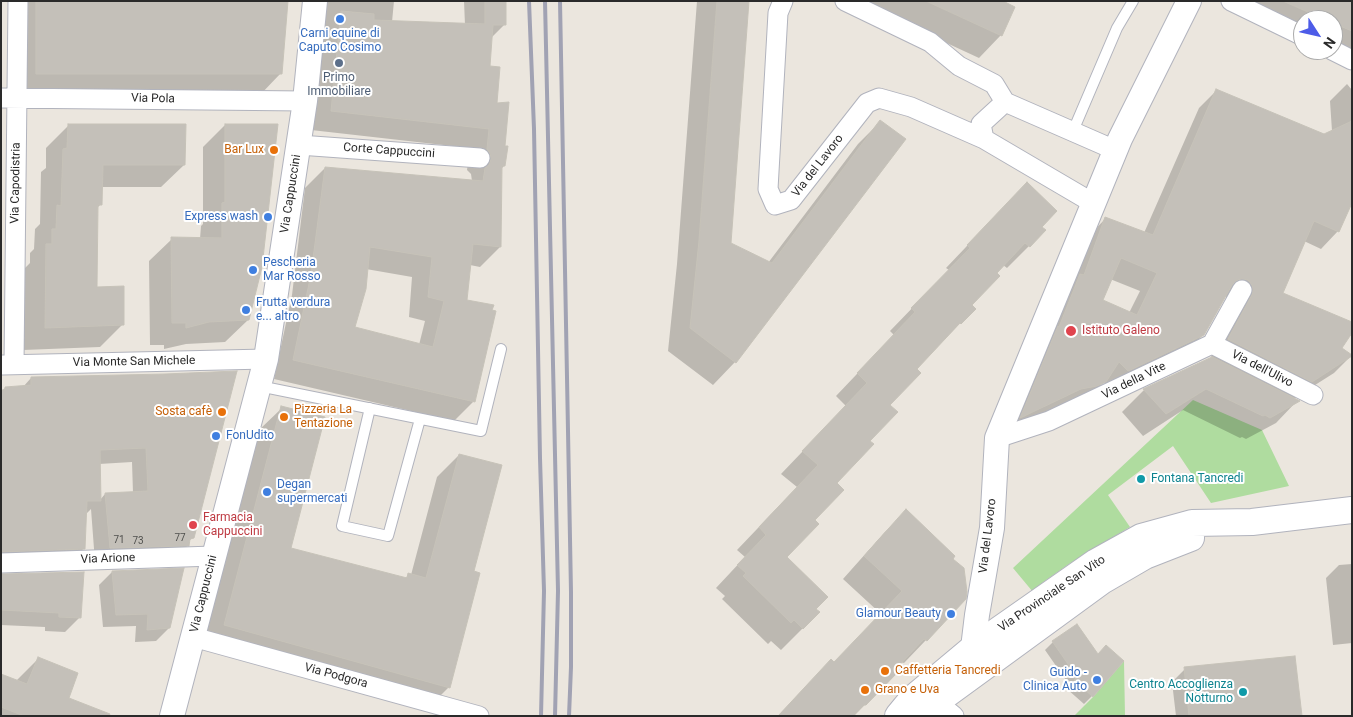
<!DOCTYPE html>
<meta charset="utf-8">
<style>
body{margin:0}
#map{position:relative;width:1353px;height:717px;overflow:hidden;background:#ebe6de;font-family:Roboto,sans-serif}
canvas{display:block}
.frame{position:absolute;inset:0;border:2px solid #2a2a2a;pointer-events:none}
.north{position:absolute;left:1293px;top:10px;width:50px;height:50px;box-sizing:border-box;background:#fff;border:1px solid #aaa;border-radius:50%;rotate:125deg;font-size:14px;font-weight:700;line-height:20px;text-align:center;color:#2a2a2a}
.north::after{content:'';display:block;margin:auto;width:18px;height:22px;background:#4d5ce8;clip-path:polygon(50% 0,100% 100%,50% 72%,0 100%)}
</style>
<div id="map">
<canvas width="1353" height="717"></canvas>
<div class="frame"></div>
<div class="north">N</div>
</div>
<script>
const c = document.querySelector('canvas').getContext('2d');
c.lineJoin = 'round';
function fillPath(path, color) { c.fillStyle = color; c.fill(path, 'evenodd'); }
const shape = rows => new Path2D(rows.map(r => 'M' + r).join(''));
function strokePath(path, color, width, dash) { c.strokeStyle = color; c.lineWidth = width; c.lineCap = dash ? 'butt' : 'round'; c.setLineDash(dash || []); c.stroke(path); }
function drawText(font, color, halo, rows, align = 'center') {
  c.font = font + ' Roboto,sans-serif'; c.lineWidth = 4; c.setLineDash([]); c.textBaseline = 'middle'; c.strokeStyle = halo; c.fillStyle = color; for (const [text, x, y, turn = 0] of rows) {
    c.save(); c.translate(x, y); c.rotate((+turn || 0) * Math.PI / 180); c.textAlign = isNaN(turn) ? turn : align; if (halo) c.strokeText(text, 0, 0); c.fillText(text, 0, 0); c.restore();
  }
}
fillPath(shape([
 [1193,400,1262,430,1289,486,1211,503,1173,446,1108,495,1130,527,1069,564,1042,583,1033,592,1013,568],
 [1124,661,1125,716,1074,716,1093,697]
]), '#afdc9f');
fillPath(shape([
 [15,1,287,1,281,73,259,96,14,96],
 [324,1,394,1,392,22,465,25,464,1,504,1,505,24,491,38,489,67,504,147,504,166,501,169,500,247,480,267,470,265,466,301,474,401,454,421,274,379,292,295,305,188,325,168,472,181,471,174,467,170,470,148,311,130],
 [366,269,412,277,409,317,425,321,419,345,353,328],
 [697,1,748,1,729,244,768,263,858,144,880,122,904,140,735,362,713,385,668,351,677,264],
 [856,1,1000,1,1001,35,979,58],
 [1236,1,1352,1,1352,57,1347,61,1321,50,1333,50,1333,20,1303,20,1303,42],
 [1347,84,1352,90,1352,199,1338,231,1321,249,1304,241,1281,293,1340,348,1351,356,1334,373,1293,399,1297,401,1276,423,1246,439,1242,437,1240,438,1183,410,1143,436,1122,412,1144,390,1212,358,1211,357,1235,314,1230,298,1224,296,1203,335,1185,353,1109,388,1104,382,1087,399,1004,434,1088,237,1105,219,1144,233,1199,108,1217,90,1324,135,1332,131,1330,101],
 [1110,279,1140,291,1129,313,1101,301],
 [225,125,248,320,225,342,186,344,164,349,164,345,150,345,149,261,172,239,200,239,201,226,203,224,203,147],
 [68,126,184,165,161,187,101,187,101,204,96,209,96,288,122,325,100,347,23,350,25,268,30,263,30,253,34,249,35,229,40,224,41,172,46,168,46,148],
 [1005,206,1044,231,1007,268,1003,265,971,305,974,309,915,369,889,405,869,441,835,483,813,520,785,558,803,628,781,650,771,641,768,644,722,599,725,596,716,588,745,557,737,550,797,487,781,474,846,406,836,396,894,335,890,331,949,270,946,268],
 [165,375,192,538,188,542,188,545,173,560,95,562,91,509,85,515,84,548,69,563,1,565,1,391,5,388,23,387,31,378],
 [132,462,133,493,105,494,100,500,99,464],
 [282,408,290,549,405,579,408,575,411,575,437,477,459,455,473,572,449,687,426,710,202,647,259,430],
 [906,511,926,640,904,663,901,662,892,671,895,674,854,716,778,716,809,683,834,664,881,614,843,579,884,533],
 [1352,564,1352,643,1333,645,1326,578,1339,565],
 [112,572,169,628,156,641,135,642,136,626,103,627,99,585],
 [1,575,80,617,65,632,45,631,45,627,1,625],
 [1077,626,1092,696,1084,704,1067,689,1070,686,1045,650,1053,642],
 [38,659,67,699,111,716,1,716,1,676,16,681],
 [1185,669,1301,716,1176,716,1172,682]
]), '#0003');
const building = shape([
 [36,1,288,1,282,74,36,74,36,1],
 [485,1,506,1,506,25,493,25,490,66,500,67,497,103,509,102,505,146,508,146,505,166,502,166,501,247,473,244,467,300,494,305,492,310,496,311,475,402,293,360,311,274,325,167,483,181,485,168,489,165,491,159,490,154,487,149,489,129,331,111,341,11,374,14,374,20,485,24,485,1],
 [370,247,432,257,428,297,444,301,433,347,355,327,366,289,370,247],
 [717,1,749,1,731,243,772,263,880,120,906,139,736,363,690,328,699,241,717,1],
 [926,1,1003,1,1015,7,1002,36,926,1],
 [1283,1,1352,1,1352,31,1333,23,1333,20,1326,20,1283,1],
 [1216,89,1324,134,1352,121,1352,203,1339,232,1314,221,1283,293,1352,322,1352,333,1342,348,1352,355,1352,356,1312,382,1228,339,1252,295,1253,290,1252,285,1248,280,1241,279,1236,281,1232,285,1204,335,1128,371,1119,362,1106,382,1097,386,1081,389,1020,418,1058,326,1059,327,1080,274,1084,275,1105,217,1153,235,1216,89],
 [1121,258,1157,273,1137,315,1103,300,1121,258],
 [68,124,186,124,185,165,103,165,102,205,98,205,97,287,124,286,124,325,45,328,46,244,52,244,52,229,56,229,57,205,61,206,63,149,67,148,68,124],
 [225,124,278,124,262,267,249,320,209,322,186,328,186,323,172,323,171,237,222,238,222,203,225,202,225,124],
 [1027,182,1057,211,1042,227,1046,230,1030,247,1025,243,997,273,1000,276,972,305,976,309,961,324,960,323,917,369,921,373,890,405,898,412,870,441,874,444,837,483,844,490,815,520,819,524,787,557,828,597,816,609,820,612,803,629,794,620,791,623,743,576,746,573,737,565,766,535,759,527,818,465,802,451,867,383,857,373,915,312,911,308,970,248,967,245,1027,182],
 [1212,357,1300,401,1270,418,1265,415,1263,416,1206,389,1166,414,1143,389,1212,357],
 [237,371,194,538,190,539,189,546,110,548,105,493,148,491,146,448,100,450,101,501,87,501,85,549,1,552,1,390,5,390,5,387,31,385,31,377,165,374,237,371],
 [281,406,325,417,291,548,407,578,408,573,426,578,459,454,502,465,474,571,480,573,450,688,224,625,281,406],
 [906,509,955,556,953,559,964,568,967,592,966,599,927,641,924,639,894,671,897,673,866,705,864,705,853,716,778,716,831,659,834,662,902,591,864,556,906,509],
 [184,568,170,628,147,630,148,614,116,615,112,571,184,568],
 [84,572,81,618,59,617,59,613,1,610,1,574,84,572],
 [1077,624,1098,654,1106,645,1124,661,1093,697,1074,680,1077,677,1052,641,1077,624],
 [1295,656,1302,716,1189,716,1184,667,1295,656],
 [38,657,78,673,69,698,110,714,109,716,24,716,1,707,1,674,27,684,38,657]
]);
fillPath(building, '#c4c0b9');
strokePath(building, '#c6c2b8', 1);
const service = shape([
 [1073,131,1117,28,1133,1],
 [259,386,481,431,501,349],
 [370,408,342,526,388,536,420,419]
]);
const minor = shape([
 [783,1,778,13,768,189,775,205,791,200,867,103,879,98,911,107,984,139],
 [845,1,930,42,959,66,994,84,1005,102],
 [1231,1,1303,36],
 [1332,50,1352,60],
 [1,98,305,101],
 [299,145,480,158],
 [1093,203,984,139,981,124,1005,102,1115,150],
 [1212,344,1313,395],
 [14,364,18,1],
 [2,365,266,359],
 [997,438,1049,421,1212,344,1242,290],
 [1,563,214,556],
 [193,637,479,716],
 [937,702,954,716]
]);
const tertiary = shape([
 [973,648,977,615,992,528,997,438,1120,139,1189,1],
 [172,716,266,359,305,101,315,1]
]);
const secondary = shape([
 [898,716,912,699,973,648,1096,562,1141,537,1192,523,1252,522,1352,510],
 [917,716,1102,581,1145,556,1191,538]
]);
strokePath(service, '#b1b3bd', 12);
strokePath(minor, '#b1b3bd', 21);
strokePath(tertiary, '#b1b3bd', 26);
strokePath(secondary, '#b1b3bd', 28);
strokePath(service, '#fff', 10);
strokePath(minor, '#fff', 19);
strokePath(tertiary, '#fff', 24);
strokePath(secondary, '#fff', 26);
strokePath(shape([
 [529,1,534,129,540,458,544,591,541,716],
 [545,1,558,591,555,716],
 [560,1,571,592,571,667,569,716]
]), '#a1a2b3', 4);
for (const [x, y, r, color] of [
 [340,19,5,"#3f7fe0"],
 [339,63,5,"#5c6f8a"],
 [274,150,5,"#e8710a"],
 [268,217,5,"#3f7fe0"],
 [253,270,5,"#3f7fe0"],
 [246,310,5,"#3f7fe0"],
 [1071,331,6,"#e0444e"],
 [222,412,5,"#e8710a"],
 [284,417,5,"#e8710a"],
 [216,436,5,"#3f7fe0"],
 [1141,479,5,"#0f9aa8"],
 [267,492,5,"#3f7fe0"],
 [193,525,5,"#e0444e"],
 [951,614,5,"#3f7fe0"],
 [885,671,5,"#e8710a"],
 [1097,680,5,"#3f7fe0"],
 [865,690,5,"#e8710a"],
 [1243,692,5,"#0f9aa8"]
]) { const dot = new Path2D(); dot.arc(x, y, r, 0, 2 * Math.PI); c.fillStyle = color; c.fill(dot); strokePath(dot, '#fff', 2); }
drawText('10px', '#50504e', null, [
 ["77",180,538],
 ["71",119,540],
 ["73",138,541]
]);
drawText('12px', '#366cbe', '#fff', [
 ["Carni equine di",340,34,"center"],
 ["Caputo Cosimo",340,48,"center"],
 ["Express wash",258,217,"right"],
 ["Pescheria",263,263],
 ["Mar Rosso",263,277],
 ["Frutta verdura",256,303],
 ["e... altro",256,317],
 ["FonUdito",226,436],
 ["Degan",277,485],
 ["supermercati",277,499],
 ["Glamour Beauty",941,614,"right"],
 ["Guido -",1087,673,"right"],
 ["Clinica Auto",1087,687,"right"]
], 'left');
drawText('12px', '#4e5e75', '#fff', [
 ["Primo",339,78],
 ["Immobiliare",339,92]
]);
drawText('12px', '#2a2a2a', '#fff', [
 ["Via Pola",153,99,1],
 ["Corte Cappuccini",389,151,4],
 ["Via del Lavoro",818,166,-52],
 ["Via Capodistria",16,183,-89],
 ["Via Cappuccini",291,194,-81],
 ["Via Monte San Michele",134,362,-1],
 ["Via dell'Ulivo",1262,369,27],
 ["Via della Vite",1134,381,-26],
 ["Via del Lavoro",988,536,-83],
 ["Via Arione",108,559,-2],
 ["Via Cappuccini",204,594,-76],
 ["Via Provinciale San Vito",1052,594,-34],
 ["Via Podgora",336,676,15]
]);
drawText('12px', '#c56008', '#fff', [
 ["Bar Lux",264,150,"right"],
 ["Pizzeria La",294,410],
 ["Tentazione",294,424],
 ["Sosta cafè",212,412,"right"],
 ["Caffetteria Tancredi",895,671],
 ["Grano e Uva",875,690]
], 'left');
drawText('12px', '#be3a42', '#fff', [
 ["Istituto Galeno",1082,331],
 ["Farmacia",203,518],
 ["Cappuccini",203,532]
], 'left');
drawText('12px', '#0d838f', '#fff', [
 ["Fontana Tancredi",1151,479],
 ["Centro Accoglienza",1233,685,"right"],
 ["Notturno",1233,699,"right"]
], 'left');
</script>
